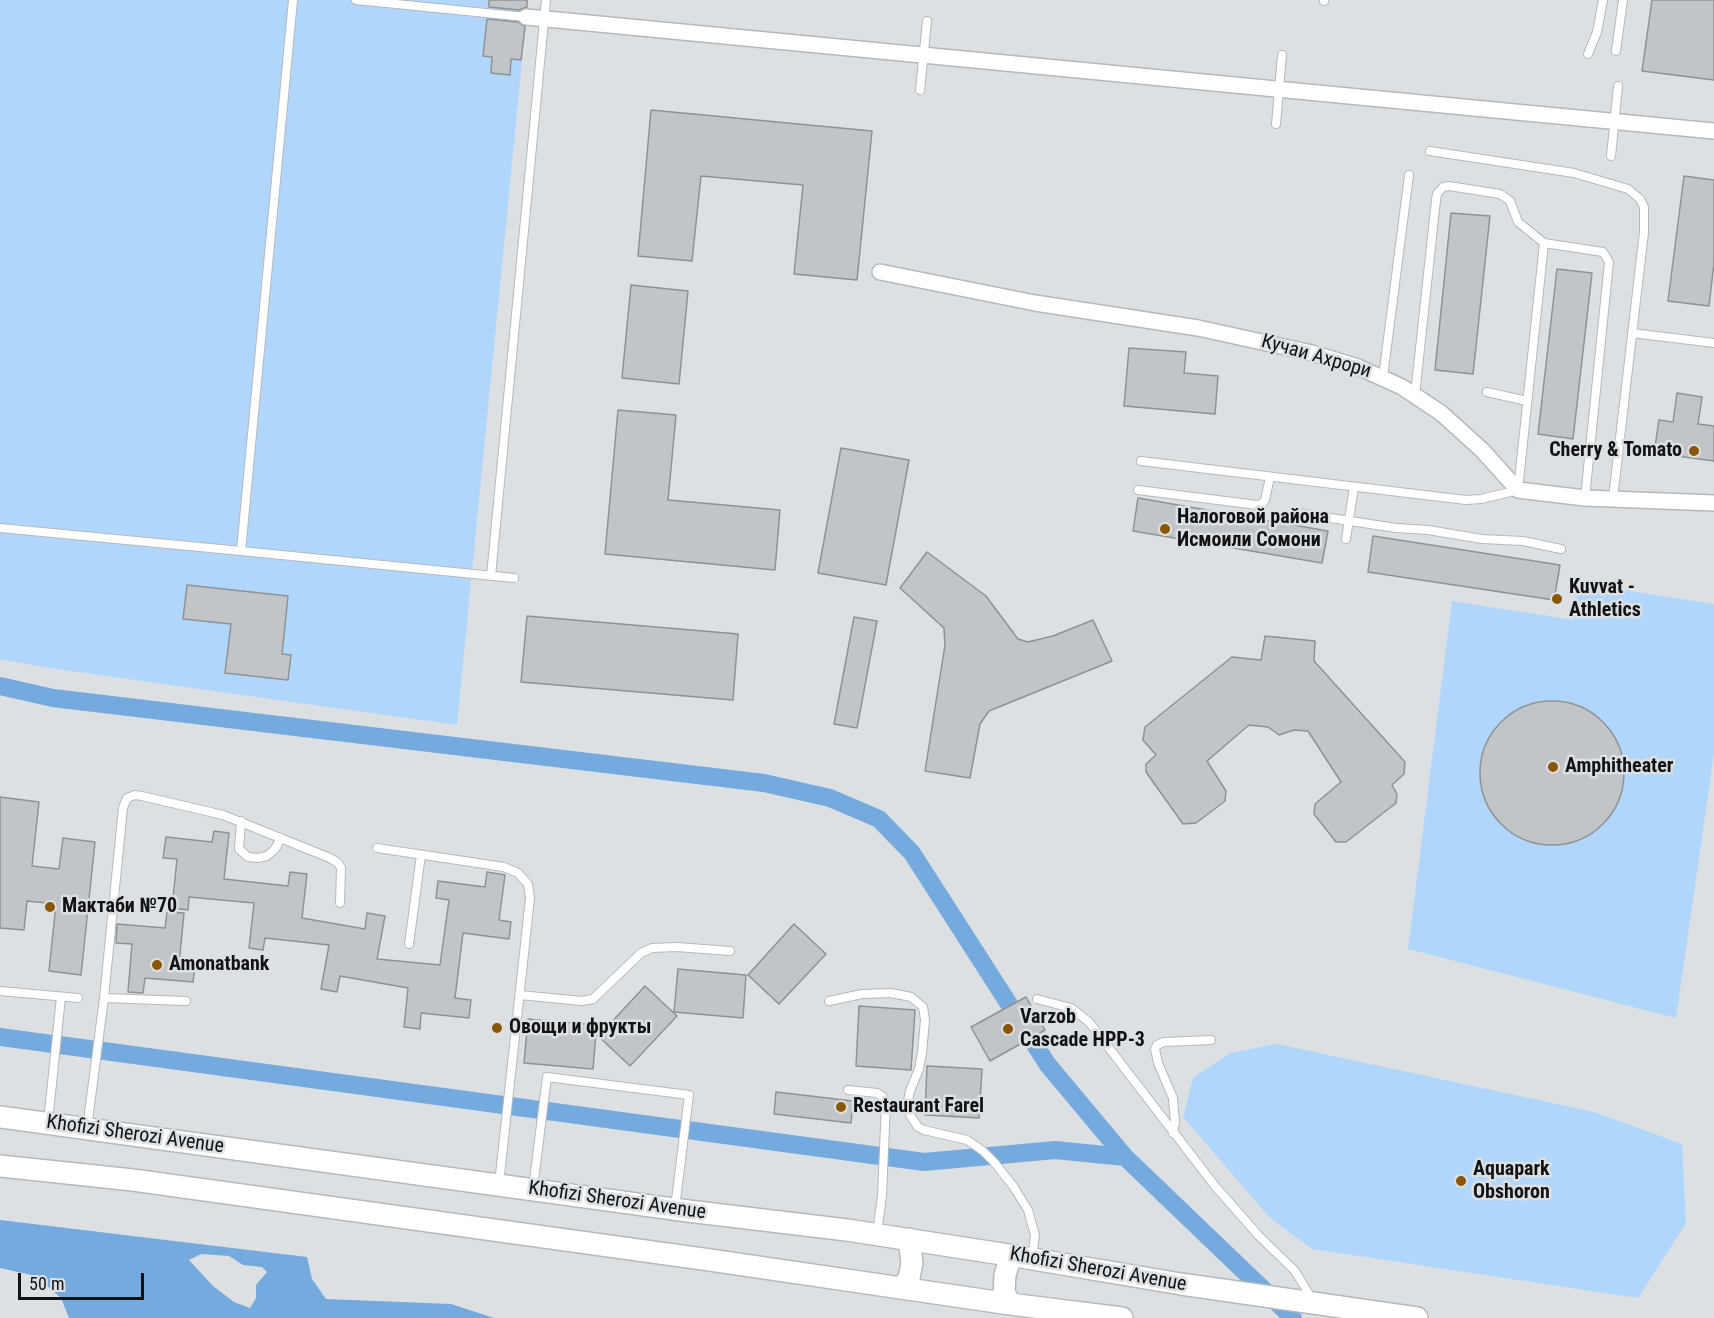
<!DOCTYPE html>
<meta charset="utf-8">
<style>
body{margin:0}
#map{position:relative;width:1714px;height:1318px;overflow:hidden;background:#dce0e3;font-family:"Roboto Condensed",sans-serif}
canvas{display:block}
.scale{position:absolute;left:18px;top:1273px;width:126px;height:27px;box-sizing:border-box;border:3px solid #111214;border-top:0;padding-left:8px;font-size:18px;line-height:21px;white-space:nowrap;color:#111214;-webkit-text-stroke:4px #dce0e3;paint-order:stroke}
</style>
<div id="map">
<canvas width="1714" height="1318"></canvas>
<div class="scale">50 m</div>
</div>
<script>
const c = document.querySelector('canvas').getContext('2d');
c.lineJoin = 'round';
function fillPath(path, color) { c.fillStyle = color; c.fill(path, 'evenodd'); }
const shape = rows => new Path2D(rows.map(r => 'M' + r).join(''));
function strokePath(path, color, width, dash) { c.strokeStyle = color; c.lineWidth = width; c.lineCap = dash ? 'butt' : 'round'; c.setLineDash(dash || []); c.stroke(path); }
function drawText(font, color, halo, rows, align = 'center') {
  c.font = font + ' "Roboto Condensed",sans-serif'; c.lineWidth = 5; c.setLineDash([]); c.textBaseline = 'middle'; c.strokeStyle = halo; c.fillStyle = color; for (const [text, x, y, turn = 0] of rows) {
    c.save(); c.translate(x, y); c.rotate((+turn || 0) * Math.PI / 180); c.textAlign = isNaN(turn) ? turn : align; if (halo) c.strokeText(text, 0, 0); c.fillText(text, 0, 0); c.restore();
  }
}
fillPath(shape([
 [0,0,528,0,457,725,49,668,0,659],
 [1579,583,1714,604,1714,754,1676,1018,1408,949,1452,601,1573,620],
 [1277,1044,1594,1112,1682,1144,1686,1223,1638,1298,1312,1249,1270,1218,1183,1117,1193,1078,1230,1053]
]), '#b1d6fc');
fillPath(shape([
 [0,1220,307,1257,312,1279,326,1299,451,1304,494,1318,69,1318,61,1298,36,1276,0,1268],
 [201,1254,229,1256,243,1265,262,1267,267,1272,256,1285,256,1298,250,1308,234,1302,213,1286,189,1260]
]), '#75aade');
strokePath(shape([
 [0,686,53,698,764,783,830,798,879,819,912,853,1048,1065,1125,1157,1293,1318],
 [0,1037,924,1162,1055,1150,1125,1157]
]), '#75aade', 18);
const building = shape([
 [489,0,527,0,527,7,519,10,489,7,489,0],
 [1652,0,1714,0,1714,80,1642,71,1652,0],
 [487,19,518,22,525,27,521,60,511,59,510,75,491,73,492,57,483,56,487,19],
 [651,110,872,131,857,280,794,274,803,185,701,176,692,261,638,256,651,110],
 [1684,176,1714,180,1714,263,1709,306,1668,301,1684,176],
 [1451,213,1490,216,1473,374,1435,370,1451,213],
 [1557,269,1592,273,1573,439,1538,434,1557,269],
 [631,285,688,291,679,384,622,378,631,285],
 [1129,348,1186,352,1184,373,1218,376,1215,414,1124,406,1129,348],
 [1677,393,1702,397,1698,424,1714,426,1714,461,1654,453,1659,420,1673,422,1677,393],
 [618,410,676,415,668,500,780,510,775,570,605,554,618,410],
 [841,448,909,460,886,585,818,573,841,448],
 [1138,498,1328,531,1322,563,1133,531,1138,498],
 [1373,536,1560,565,1554,600,1368,572,1373,536],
 [927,552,986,596,1018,639,1028,642,1053,636,1093,620,1112,661,989,711,980,724,970,778,925,771,945,645,944,628,900,588,927,552],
 [187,585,288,596,282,654,291,655,288,680,225,673,231,624,183,619,187,585],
 [527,616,738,634,733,700,521,682,527,616],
 [854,617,877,621,857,728,834,724,854,617],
 [1265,636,1315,641,1314,661,1405,762,1404,774,1392,785,1397,794,1396,803,1346,842,1336,842,1314,814,1315,804,1341,782,1308,731,1294,730,1279,735,1268,727,1249,725,1207,761,1226,791,1225,801,1196,823,1183,824,1146,772,1146,764,1156,755,1143,740,1145,727,1232,657,1261,660,1265,636],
 '1480 773a72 72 0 1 1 144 0a72 72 0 1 1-144 0Z',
 [0,797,39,802,32,866,59,869,63,838,95,842,81,975,49,971,56,904,27,901,24,930,0,928,0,797],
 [214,831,229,833,224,879,288,886,290,872,307,874,302,918,365,929,367,913,385,916,377,959,440,965,449,900,436,898,438,881,485,887,487,872,505,875,499,920,511,922,509,939,463,933,455,998,471,1000,469,1018,421,1013,420,1029,404,1027,408,988,340,976,337,992,321,989,329,945,265,938,263,950,249,948,254,903,189,897,188,910,172,908,177,859,163,858,166,837,212,842,214,831],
 [167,912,184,913,179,964,195,966,193,982,145,978,143,993,128,992,132,944,116,943,117,924,165,928,167,912],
 [794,924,826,954,779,1004,748,975,794,924],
 [678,969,746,975,743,1018,674,1012,678,969],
 [645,986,677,1016,630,1066,596,1034,593,1069,524,1063,528,1019,608,1026,645,986],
 [1026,997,1045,1030,990,1061,971,1027,1026,997],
 [859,1006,915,1010,911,1070,856,1066,859,1006],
 [927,1066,982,1069,979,1118,925,1115,927,1066],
 [776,1092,853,1101,851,1123,774,1114,776,1092]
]);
fillPath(building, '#c1c5c8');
strokePath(building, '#8f9295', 1.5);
const service = shape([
 [356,0,526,17],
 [1324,1,1324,0],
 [1616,51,1623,0],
 [1588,54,1597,32,1603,0],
 [920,90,927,21],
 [1276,124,1282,55],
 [1430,151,1574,173,1628,189,1640,199,1644,207,1644,232,1613,498],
 [1611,156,1618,86],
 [1632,333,1714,343],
 [1383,377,1409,175],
 [1487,392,1527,401],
 [1415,395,1436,200,1437,194,1443,187,1449,186,1500,194,1510,201,1518,222,1544,243,1603,252,1609,262,1585,498],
 [1141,461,1466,500,1481,499,1518,490,1544,243],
 [1138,490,1257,505,1262,504,1265,500,1270,477],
 [1298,513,1396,528,1428,530,1482,539,1523,541,1561,549],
 [0,528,241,551,293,0],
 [1346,539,1354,487],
 [241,551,514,578],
 [491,576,546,0],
 [241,821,239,849,248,857,258,858,267,856,275,849,281,838],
 [377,848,504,867,518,873,528,884,530,898,499,1184],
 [409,944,421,855],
 [0,991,78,998],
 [520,995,582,1001,593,999,641,953,652,948,677,947,730,951],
 [104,998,186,1001],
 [1037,999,1071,1008,1089,1022,1215,1186,1258,1235,1295,1271,1312,1299],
 [829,1001,862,994,891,993,911,997,923,1007,925,1020,922,1053,919,1069,910,1091,908,1100,910,1115,918,1127,924,1130,967,1140,983,1151,994,1162,1013,1186,1028,1210,1035,1235,1032,1257],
 [848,1090,877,1093,882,1096,886,1103,882,1196,877,1233],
 [48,1122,61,997],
 [87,1128,104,998,123,808,127,798,135,795,142,796,223,815,330,858,338,863,341,868,340,903],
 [1173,1133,1175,1123,1173,1098,1158,1063,1155,1049,1157,1045,1164,1042,1211,1040],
 [533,1188,547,1077,689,1095,675,1208]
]);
const minor = shape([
 [526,17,1714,131],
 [880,272,1035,303,1198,328,1312,353,1358,367,1402,387,1441,413,1482,450,1518,490,1585,498,1714,503]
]);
const secondary = shape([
 [0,1117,688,1211,847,1230,1015,1256,1181,1284,1417,1318],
 [0,1166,133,1180,710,1260,1010,1304,1122,1318],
 [902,1288,909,1278,912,1263,909,1239],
 [1010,1304,1004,1292,1005,1275,1009,1262,1015,1256]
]);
strokePath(service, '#b5b9bc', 10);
strokePath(minor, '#b5b9bc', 18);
strokePath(secondary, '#b5b9bc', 24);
strokePath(service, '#fff', 8);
strokePath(minor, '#fff', 15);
strokePath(secondary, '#fff', 21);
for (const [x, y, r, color] of [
 [1694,451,6,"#8a5602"],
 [1165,529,6,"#8a5602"],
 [1557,599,6,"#8a5602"],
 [1553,767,6,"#8a5602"],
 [50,907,6,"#8a5602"],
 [157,965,6,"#8a5602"],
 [497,1028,6,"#8a5602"],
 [1008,1029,6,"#8a5602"],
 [841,1107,6,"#8a5602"],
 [1461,1181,6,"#8a5602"]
]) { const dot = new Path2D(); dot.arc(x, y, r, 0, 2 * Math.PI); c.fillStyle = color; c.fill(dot); strokePath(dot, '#dce0e3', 2); }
drawText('20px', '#111214', '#dce0e3', [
 ["Кучаи Ахрори",1316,357,16],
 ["Khofizi Sherozi Avenue",135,1135,8],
 ["Khofizi Sherozi Avenue",617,1201,8],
 ["Khofizi Sherozi Avenue",1098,1270,10]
]);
drawText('bold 20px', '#111214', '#dce0e3', [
 ["Cherry & Tomato",1682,451,"right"],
 ["Налоговой района",1177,518],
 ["Исмоили Сомони",1177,541],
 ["Kuvvat -",1569,588],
 ["Athletics",1569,611],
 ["Amphitheater",1565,767],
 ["Мактаби №70",62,907],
 ["Amonatbank",169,965],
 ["Varzob",1020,1018],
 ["Cascade HPP-3",1020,1041],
 ["Овощи и фрукты",509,1028],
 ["Restaurant Farel",853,1107],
 ["Aquapark",1473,1170],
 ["Obshoron",1473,1193]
], 'left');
</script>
